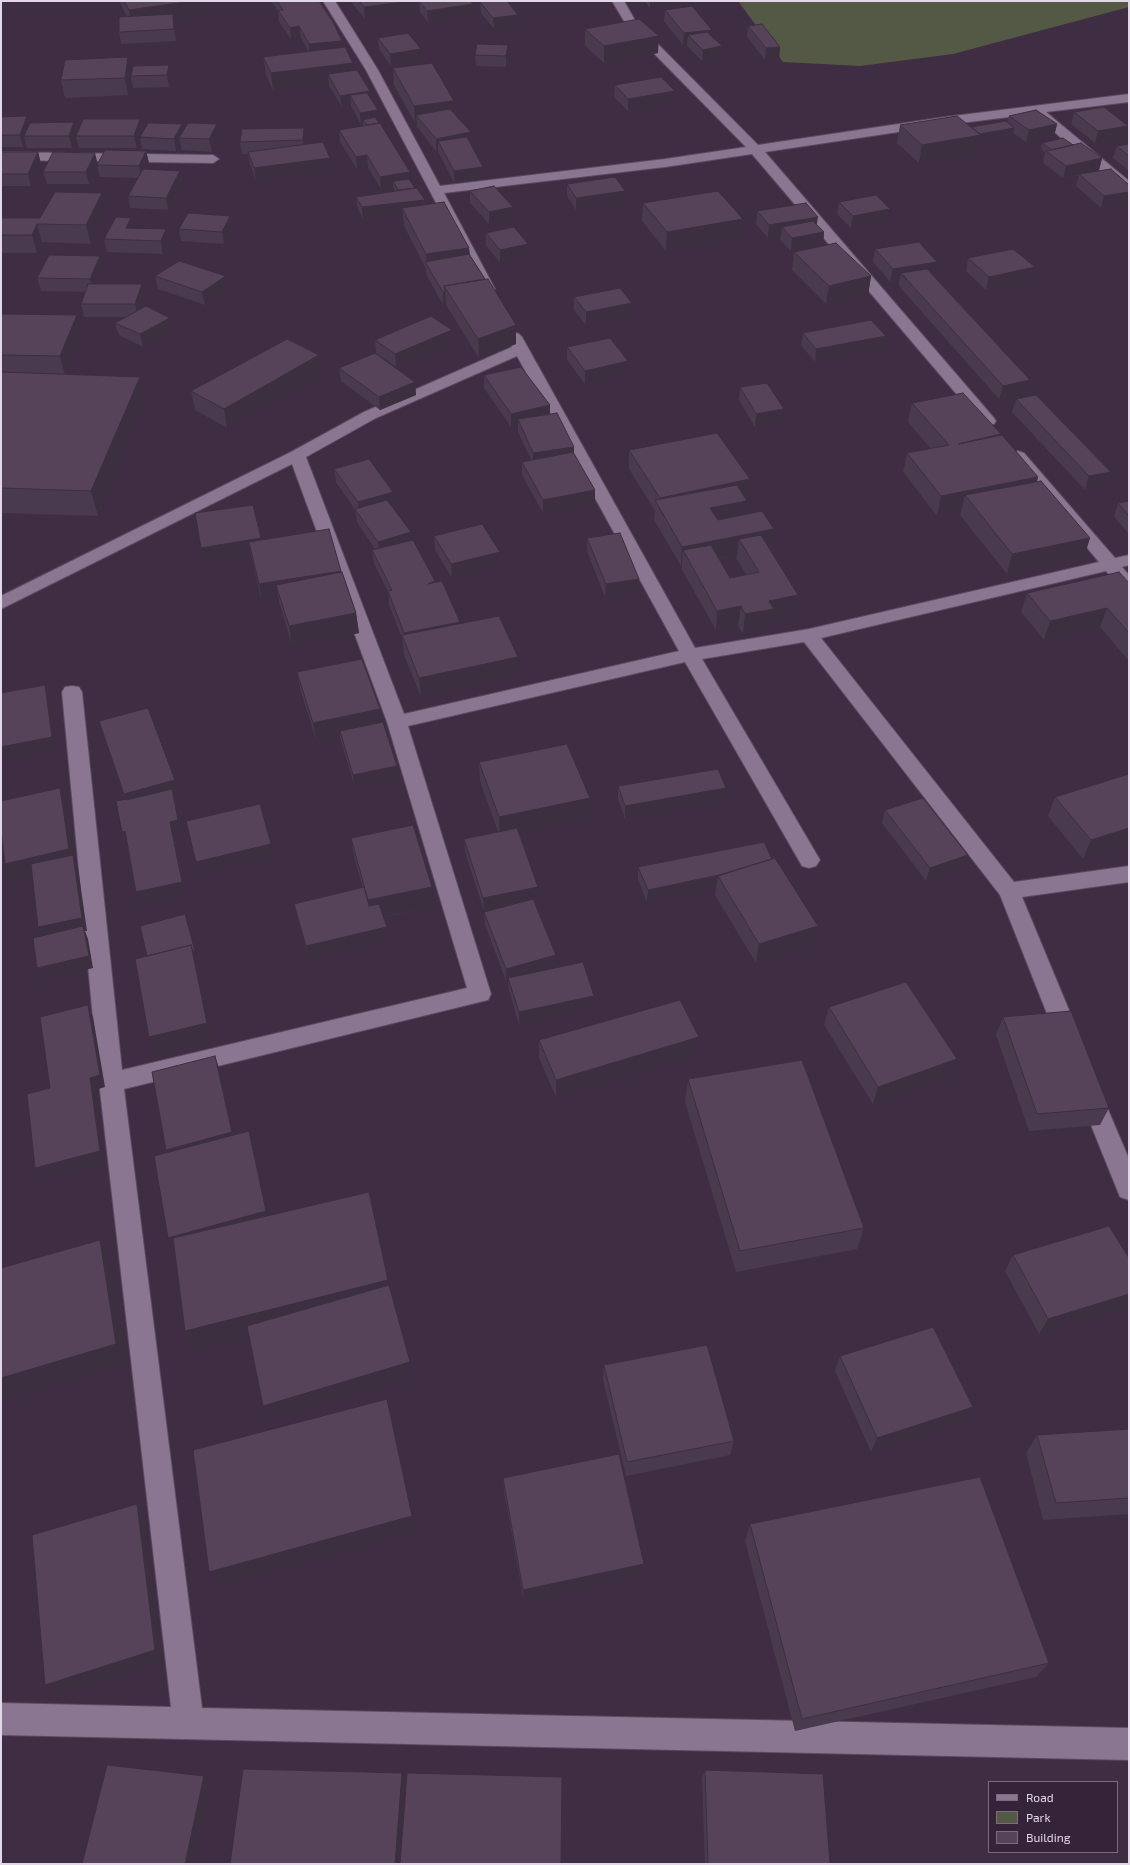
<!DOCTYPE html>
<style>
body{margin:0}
#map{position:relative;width:1130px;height:1865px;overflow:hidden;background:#3f2d44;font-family:"Exo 2",sans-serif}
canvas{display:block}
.frame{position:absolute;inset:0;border:2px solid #e2d7e6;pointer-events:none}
.legend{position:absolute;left:988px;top:1781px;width:130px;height:72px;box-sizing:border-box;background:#342339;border:1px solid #7a6b7e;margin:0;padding:5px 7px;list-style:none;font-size:12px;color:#e2d7e6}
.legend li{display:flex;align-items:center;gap:8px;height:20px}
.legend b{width:20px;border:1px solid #7a6b7e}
</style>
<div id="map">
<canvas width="1130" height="1865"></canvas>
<div class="frame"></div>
<ul class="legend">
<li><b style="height:5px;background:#8a7690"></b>Road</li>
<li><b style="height:11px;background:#535945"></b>Park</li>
<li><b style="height:11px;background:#56435a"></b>Building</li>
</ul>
</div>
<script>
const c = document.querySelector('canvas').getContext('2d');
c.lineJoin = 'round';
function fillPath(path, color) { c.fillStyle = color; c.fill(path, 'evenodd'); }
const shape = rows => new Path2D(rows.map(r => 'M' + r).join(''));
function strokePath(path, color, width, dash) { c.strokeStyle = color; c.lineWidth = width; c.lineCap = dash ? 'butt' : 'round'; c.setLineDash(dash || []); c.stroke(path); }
fillPath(shape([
 [738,1,1129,1,1129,7,953,54,860,66,783,62]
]), '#535945');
const minor = shape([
 [323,1,335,1,378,70,440,186,665,159,746,147,627,26,612,1,624,1,636,22,758,145,945,117,1129,94,1129,102,1046,112,1129,181,1129,192,1124,191,1033,114,945,125,765,152,994,418,996,421,994,424,988,426,982,424,752,154,665,167,444,193,495,289,493,292,483,292,366,70,323,1],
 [1,152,213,155,219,159,213,163,1,160,1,152],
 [514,332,519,334,522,337,695,648,809,629,1099,562,1010,456,1012,453,1018,451,1024,453,1115,558,1129,555,1129,565,1122,567,1129,575,1129,592,1123,590,1106,571,821,638,1014,882,1129,866,1129,882,1022,897,1081,1039,1077,1046,1069,1049,1061,1046,1057,1039,1000,895,804,642,702,659,820,860,816,866,809,868,802,866,685,662,408,726,491,994,488,1000,124,1089,202,1708,1129,1728,1129,1760,1,1735,1,1703,171,1707,99,1082,62,692,65,687,72,686,79,687,82,692,122,1070,467,988,387,722,292,464,1,609,1,596,291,452,364,412,512,347,506,337,509,334,514,332],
 [517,356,679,651,404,714,306,457,376,418,517,356],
 [1090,1083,1098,1086,1129,1159,1129,1200,1120,1197,1078,1093,1082,1086,1090,1083]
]);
strokePath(minor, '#5a4b5f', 2);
fillPath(minor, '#8a7690');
fillPath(shape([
 [119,1,208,1,210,15,174,21,176,41,121,44,119,32,127,17],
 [271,1,319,1,343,47,354,70,371,99,379,122,411,182,415,188,425,200,425,205,469,248,470,255,485,279,516,325,516,344,479,358,446,305,443,305,426,274,426,269,404,226,403,215,363,220,358,209,356,197,395,191,393,187,381,189,368,168,357,169,340,142,339,130,363,126,363,125,361,125,351,106,342,107,329,86,329,84,273,91,266,74,263,57,308,51,301,38,291,39,279,22,278,11],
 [350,1,417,1,418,12,365,19],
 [419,1,473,4,473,15,428,22,420,12],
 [645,1,678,1,678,6,650,9],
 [480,2,518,26,494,29,481,13],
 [665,10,712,30,711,36,721,58,702,61,687,46,687,44,683,45,664,21],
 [748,26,780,47,779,58,765,60,747,37],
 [585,29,658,53,604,63,585,46],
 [378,38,421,49,421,61,391,66,379,49],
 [508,45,509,56,506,67,476,66,475,55],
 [169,65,171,77,169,87,133,88,131,78,128,95,65,98,61,80,131,74],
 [393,68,455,114,483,167,484,179,454,183,439,153,438,150,436,151,417,127,417,123,415,123,394,85],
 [615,85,674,103,628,111,614,97],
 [1074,112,1128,126,1124,138,1095,143,1071,124],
 [1009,116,1057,124,1054,136,1026,142,1013,133,1013,135,980,140,977,153,919,163,897,143,900,125,971,127,1007,123],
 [1,117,29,124,74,122,77,133,140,119,143,131,141,136,183,131,217,124,220,136,212,152,182,150,180,143,176,151,142,149,140,138,137,148,79,148,76,137,72,148,27,148,25,141,23,147,1,147],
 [304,128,306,140,305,144,332,170,256,180,250,164,248,154,242,154,240,142],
 [1042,143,1073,145,1102,158,1099,170,1087,173,1129,185,1101,208,1076,186,1079,175,1063,178,1043,163,1045,152,1041,149],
 [1129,144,1129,171,1113,158,1117,146],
 [146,151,149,163,146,169,180,171,183,183,168,210,130,208,128,196,138,178,100,177,97,166,89,184,47,184,43,172,98,164],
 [1,152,38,152,41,164,31,186,1,186],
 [567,184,625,191,625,203,576,210,567,196],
 [470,191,513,207,513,219,489,224,470,203],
 [839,202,888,222,851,228,837,214],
 [643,203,742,237,666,251,642,221],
 [107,211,91,244,42,242,37,253,1,253,1,218,40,218],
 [757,211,817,225,824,232,823,245,791,251,780,240,781,235,768,238,756,224],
 [230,216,233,228,224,244,181,241,179,229],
 [133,228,166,229,169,242,163,254,107,252,104,239],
 [486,233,528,257,500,262,486,246],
 [875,249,935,275,933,275,1030,380,1026,393,999,399,899,286,899,281,890,282,873,262],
 [794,252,871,276,868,295,826,304,792,270],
 [100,256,103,269,96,284,142,284,145,297,140,309,173,331,143,347,119,335,115,323,126,317,84,317,81,304,85,292,41,291,37,278],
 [968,258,1032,280,986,290,966,271],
 [155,276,228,289,205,305,158,289],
 [574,297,632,303,632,315,586,325,574,310],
 [1,314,81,334,65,374,140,377,146,402,98,516,1,513],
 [452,330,453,343,396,367,376,353,375,340],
 [803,333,886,336,884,349,815,362,801,345],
 [567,347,627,374,585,384,567,360],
 [319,355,322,374,227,428,195,410,191,391],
 [339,368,415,382,416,395,380,410,341,381],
 [484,375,550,414,574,454,595,503,543,513,522,475,522,462,531,460,518,432,518,426,511,427,484,388],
 [740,387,783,422,755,427,739,400],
 [1016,399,1111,472,1107,485,1085,490,1012,412],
 [912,403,1000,436,1038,477,1037,481,1084,558,1007,574,960,515,961,511,937,516,903,472,907,453,931,449,908,422],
 [629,450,750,479,748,499,746,499,745,514,774,529,772,548,769,549,798,595,795,615,772,619,771,628,743,634,738,626,716,630,682,570,682,566,681,566,654,520,655,511,629,469],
 [737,555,736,558,746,574,730,578,719,559],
 [334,469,393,492,395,505,392,506,435,582,460,624,519,676,421,697,404,655,402,638,389,605,388,592,374,563,372,550,375,549,357,522,355,510,336,482],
 [1129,501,1129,534,1114,517,1118,503],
 [434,536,500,552,501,565,452,578,435,550],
 [587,538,639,579,639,592,605,597,587,551],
 [261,540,342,572,356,613,359,633,292,646,279,601,262,604,251,554,204,561,201,548],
 [1129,583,1129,661,1100,627,1044,640,1021,612,1027,593],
 [297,672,381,723,397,766,399,779,355,788,342,744,340,738,317,743,301,692],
 [99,721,175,780,180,799,175,800,182,833,174,835,186,895,140,905,136,892,127,845,126,845,122,832,125,799],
 [479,762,590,818,519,832,538,887,538,899,534,900,556,955,556,968,594,1008,519,1025,509,990,508,981,506,981,485,925,484,912,505,907,484,911,465,852,464,839,498,832,480,781],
 [1129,774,1129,845,1083,859,1048,816,1055,797],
 [618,786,726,788,725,801,625,819,618,799],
 [885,810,964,868,926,881,882,823],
 [351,838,434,906,383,917,387,927,388,940,309,959,297,916,294,904,363,888,354,857],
 [772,859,814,944,756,963,715,895,716,888,647,902,638,880,638,867],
 [829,1007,951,1077,873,1104,824,1025],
 [1003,1017,1109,1108,1100,1125,1029,1131,996,1035],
 [699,1037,697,1055,556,1097,539,1058,539,1040],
 [688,1079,864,1228,857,1249,736,1272,685,1102],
 [1013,1255,1129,1258,1129,1306,1039,1334,1005,1271],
 [840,1356,973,1407,965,1421,871,1452,835,1371],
 [604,1365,734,1441,730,1455,626,1476,603,1380],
 [1129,1429,1129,1514,1043,1520,1026,1453,1037,1435],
 [503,1478,643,1576,524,1602,504,1491],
 [750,1524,1049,1663,1036,1677,795,1731,745,1541],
 [705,1770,830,1864,705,1864,702,1778]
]), '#4a3a4d');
fillPath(shape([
 [192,1,208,1,210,15,174,21,176,41,174,29,133,27,129,10],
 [412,1,417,1,418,12,365,19,364,7],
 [650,1,678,1,678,6,650,9],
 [473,4,473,15,428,22,427,11],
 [518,15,518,26,494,29,493,18],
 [299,26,301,38,291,39,290,28],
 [712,30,711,41,688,35,687,44,683,45,684,33],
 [659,36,658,53,604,63,604,46],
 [342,41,344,52,310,56,309,44],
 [508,45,509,56,506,67,506,56],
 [722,46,721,58,702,61,703,50],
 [780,47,779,58,765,60,766,48],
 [421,49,421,61,391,66,390,54],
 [128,57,132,75,131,76,131,78,128,95,125,78],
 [353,63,355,80,328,74,329,84,273,91,271,73],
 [169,65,171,77,169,87,167,75],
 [370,91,371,103,350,95,351,106,342,107,340,96],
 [675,91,674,103,628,111,628,99],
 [454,101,455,118,416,115,417,123,415,123,414,106],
 [378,110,379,122,366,124,363,120,363,125,361,125,360,113],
 [27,116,30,128,24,136,25,141,23,147,20,135],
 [140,119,143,131,137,148,134,136],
 [74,122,77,134,72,148,69,136],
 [182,124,184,136,179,138,180,143,176,151,174,139],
 [217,124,220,136,212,152,209,139],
 [1057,124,1054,136,1026,142,1029,130],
 [1128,126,1124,138,1095,143,1098,131],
 [304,128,306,140,304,152,303,140],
 [1014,128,1013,135,980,140,977,153,919,163,922,145],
 [471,132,471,144,443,150,438,141,438,150,436,151,436,139],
 [146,151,149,163,142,178,139,166],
 [38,152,41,164,31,186,28,174],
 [95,153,98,165,89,184,86,172],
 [367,155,368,168,357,169,356,157],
 [330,158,332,170,256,180,254,168],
 [1102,158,1099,170,1063,178,1066,166],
 [483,167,484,179,454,183,454,171],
 [180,171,183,183,168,210,166,198],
 [410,172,411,185,393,181,393,187,381,189,380,177],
 [625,191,625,203,576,210,576,198],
 [1129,192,1129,203,1101,208,1104,196],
 [102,193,107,211,91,244,86,225],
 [425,200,426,212,402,208,403,215,363,220,362,207],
 [513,207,513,219,489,224,489,212],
 [890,209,888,222,851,228,853,216],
 [230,216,233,228,224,244,222,232],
 [818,217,816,229,782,227,781,235,768,238,769,225],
 [131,218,134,230,129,240,126,228],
 [743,219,742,237,666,251,667,232],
 [37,224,42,242,37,253,32,235],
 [166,229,169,242,163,254,161,241],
 [824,232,823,245,791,251,792,238],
 [528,244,528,257,500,262,500,250],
 [469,248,470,266,427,265,426,254],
 [100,256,103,269,93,292,90,279],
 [937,262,935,275,906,280,901,273,899,281,890,282,893,269],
 [1035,267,1032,280,986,290,989,277],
 [226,276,228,289,205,305,202,292],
 [871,276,868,295,826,304,829,286],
 [142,284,145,297,138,317,135,304],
 [443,292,445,292,446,305,443,305],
 [632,303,632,315,586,325,586,312],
 [77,315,81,334,65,375,60,356],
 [170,318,173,331,143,347,140,334],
 [516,325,516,344,479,358,478,339],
 [452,330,453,343,396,367,395,354],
 [886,336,884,349,815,362,816,349],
 [319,355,322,374,227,428,224,409],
 [628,361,627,374,585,384,585,371],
 [140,377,146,402,98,516,91,491],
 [1030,380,1026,393,999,399,1003,386],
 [415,382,416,395,380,410,379,397],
 [550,405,550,418,518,419,518,426,511,427,511,414],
 [784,409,783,422,755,427,756,414],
 [1001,434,996,453,958,444],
 [574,447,574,460,533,466,533,453],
 [1111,472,1107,485,1085,490,1089,476],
 [1038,477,1032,497,965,495,961,511,937,516,941,496],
 [750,479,748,499,664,516,659,507,660,498],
 [595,490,595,503,543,513,543,500],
 [393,492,395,505,359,516,358,502],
 [747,501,745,520,708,527,710,508],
 [774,529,772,548,747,553,739,539,737,555,691,564,683,550,682,566,681,566,682,547],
 [411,532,412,546,380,556,378,542],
 [261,538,263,552,249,542,251,554,204,561,201,548],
 [1090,538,1084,558,1007,574,1012,554],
 [500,552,501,565,452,578,451,564],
 [341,571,344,590,276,585,279,601,262,604,259,584],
 [639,579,639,592,605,597,606,584],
 [798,595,795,615,772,619,771,628,743,634,745,614,769,601],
 [741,606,738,626,716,630,717,611],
 [1107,608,1100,627,1044,640,1050,621],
 [356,613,359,633,292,646,289,626],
 [460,622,461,635,405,643,404,633],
 [518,657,519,676,421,697,419,678],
 [45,685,49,698,57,750,4,761,1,753,1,747],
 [380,709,382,729,340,731,340,738,317,743,313,723],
 [397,766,399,779,355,788,353,775],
 [175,780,180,799,175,800,182,833,174,835,186,895,140,905,136,892,130,813,124,794],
 [60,788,68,807,75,859,78,868,87,931,85,931,88,939,93,968,43,981,37,968,43,940,38,927,75,869,13,883,5,864],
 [726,788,725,801,625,819,625,806],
 [590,798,590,818,500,836,499,817],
 [1129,828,1129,845,1083,859,1091,840],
 [125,831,129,844,126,845,122,832],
 [271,844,274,857,199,874,196,862],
 [968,855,964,868,926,881,930,868],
 [718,876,716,888,647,902,648,890],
 [432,887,434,906,371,919,368,900],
 [538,887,538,899,484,911,483,898],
 [185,914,199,964,197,964,213,1041,155,1055,149,1037],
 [818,926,814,944,756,963,759,944],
 [387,927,388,940,309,959,306,946],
 [556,955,556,968,508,978,508,981,506,981,506,969],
 [594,996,594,1008,519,1025,519,1012],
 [88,1005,93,1017,105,1087,95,1090,105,1163,41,1179,35,1168,90,1078],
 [699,1037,697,1055,556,1097,556,1080],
 [215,1056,221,1074,237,1149,172,1167,166,1150],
 [957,1059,951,1077,873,1104,878,1087],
 [249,1131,254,1148,272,1227,175,1254,168,1238],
 [100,1240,111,1261,127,1363,1,1401,1,1378],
 [388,1280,392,1301,194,1350,185,1331],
 [1129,1294,1129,1306,1039,1334,1048,1319],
 [410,1362,412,1377,269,1420,263,1406],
 [387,1399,416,1532,218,1587,209,1572],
 [973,1407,965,1421,871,1452,877,1438],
 [137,1504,145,1517,163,1661,56,1695,45,1685],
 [644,1564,643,1576,524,1602,523,1590],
 [402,1773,405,1782,399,1864,395,1864],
 [204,1776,212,1784,195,1864,185,1864]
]), '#3c2f3f');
const building = shape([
 [124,1,192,1,129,10,124,1],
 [277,1,319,1,333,22,342,41,309,44,299,26,290,28,278,10,283,10,277,1],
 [359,1,412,1,364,7,359,1],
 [419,1,470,1,473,4,427,11,419,1],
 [485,1,507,1,518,15,493,18,480,2,485,1],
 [692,6,712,30,684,33,665,10,692,6],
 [173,14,174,29,119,32,119,17,173,14],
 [639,19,659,36,604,46,585,29,639,19],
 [762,24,780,47,766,48,748,26,762,24],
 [707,32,722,46,703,50,688,35,707,32],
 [408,33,421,49,390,54,378,38,408,33],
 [477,44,508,45,506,56,475,55,477,44],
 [345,47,353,63,271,73,263,57,345,47],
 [128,57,125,78,61,80,65,60,128,57],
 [432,63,454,101,414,106,393,68,432,63],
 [169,65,167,75,131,76,133,66,169,65],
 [357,70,370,91,340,96,328,74,357,70],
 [661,77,675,91,628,99,615,85,661,77],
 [367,93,378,110,360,113,350,95,367,93],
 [1104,107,1128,126,1098,131,1074,112,1104,107],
 [450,109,471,132,436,139,416,115,450,109],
 [1036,110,1057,124,1029,130,1009,116,1036,110],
 [27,116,20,135,1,135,1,117,27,116],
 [957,116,981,135,922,145,900,125,957,116],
 [375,117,379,123,367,125,363,120,375,117],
 [83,119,140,119,134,136,76,136,83,119],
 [1006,121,1014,128,980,134,971,127,1006,121],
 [74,122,69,136,24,136,30,123,74,122],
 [148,123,182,124,174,139,140,137,148,123],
 [188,123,217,124,209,139,179,138,188,123],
 [380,123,410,172,380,177,367,155,356,157,339,130,380,123],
 [304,128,303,140,240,142,242,129,304,128],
 [467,137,483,167,454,171,438,141,467,137],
 [1063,138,1073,145,1052,150,1042,143,1063,138],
 [323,142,330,158,254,168,248,152,323,142],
 [1081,143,1102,158,1066,166,1046,151,1081,143],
 [1129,144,1129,156,1117,146,1129,144],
 [105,150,146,151,139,166,97,165,105,150],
 [1,152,38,152,28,174,1,174,1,152],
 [53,152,95,153,86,172,43,172,53,152],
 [143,169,180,171,166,198,128,196,143,169],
 [1111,169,1129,185,1129,192,1104,196,1079,174,1111,169],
 [615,177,625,191,576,198,567,184,615,177],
 [409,179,415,188,398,190,393,181,409,179],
 [494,186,513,207,489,212,470,191,494,186],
 [417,188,425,200,362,207,356,197,417,188],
 [718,191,743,219,667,232,643,203,718,191],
 [55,192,102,193,86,225,37,224,32,235,1,235,1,218,40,218,55,192],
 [876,195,890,209,853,216,839,202,876,195],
 [444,202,469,248,426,254,402,208,444,202],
 [806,203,818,217,769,225,757,211,806,203],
 [188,213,230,216,222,232,179,229,188,213],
 [116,217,131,218,126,228,166,229,161,241,104,239,116,217],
 [813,221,824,232,792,238,782,227,813,221],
 [514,227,528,244,500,250,486,233,514,227],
 [919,242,937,262,893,269,875,249,919,242],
 [836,243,871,276,829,286,794,252,836,243],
 [1013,249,1035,267,989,277,968,258,1013,249],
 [469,254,485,279,444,286,445,292,443,292,425,262,469,254],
 [49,255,100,256,90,279,37,278,49,255],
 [179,261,226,276,202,292,155,276,179,261],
 [927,269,1030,380,1003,386,901,273,927,269],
 [488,279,516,325,478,339,444,286,488,279],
 [88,284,142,284,135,304,81,304,88,284],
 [620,288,632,303,586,312,574,297,620,288],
 [146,306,170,318,140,334,115,323,146,306],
 [1,314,77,315,60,356,1,355,1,314],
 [431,316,452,330,395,354,375,340,431,316],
 [871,320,886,336,816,349,803,333,871,320],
 [610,338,628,361,585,371,567,347,610,338],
 [287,339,319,355,224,409,191,391,287,339],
 [375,353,415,382,379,397,339,368,375,353],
 [521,367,550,405,511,414,484,375,521,367],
 [1,372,140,377,91,491,1,488,1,372],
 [767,383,784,409,756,414,740,387,767,383],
 [963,393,1001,434,958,444,1002,435,1038,477,941,496,907,453,949,445,912,403,963,393],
 [1036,395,1111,472,1089,476,1016,399,1036,395],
 [557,413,574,447,533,453,518,419,557,413],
 [717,433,750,479,660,498,629,450,717,433],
 [573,452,595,490,543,500,522,462,573,452],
 [369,459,393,492,358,502,334,469,369,459],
 [1041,481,1090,538,1012,554,965,495,1041,481],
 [737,485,747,501,710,508,718,520,762,511,774,529,682,547,655,500,737,485],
 [387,500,411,532,378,542,355,509,387,500],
 [1129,501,1129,516,1118,503,1129,501],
 [253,505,261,538,201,548,195,513,253,505],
 [482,524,500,552,451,564,434,536,482,524],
 [329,529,341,571,259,584,249,542,329,529],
 [620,533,639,579,606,584,587,538,620,533],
 [761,535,798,595,769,601,774,609,745,614,741,606,717,611,683,550,711,545,730,578,759,572,739,539,761,535],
 [413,540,435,581,428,584,442,581,460,622,404,633,388,591,392,590,372,550,413,540],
 [342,572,356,613,289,626,276,585,342,572],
 [1119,572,1129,583,1129,633,1107,608,1050,621,1027,593,1119,572],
 [499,616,518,657,419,678,402,635,499,616],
 [362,659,380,709,313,723,297,672,362,659],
 [45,685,52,737,1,747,1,693,45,685],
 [148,708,175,780,124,794,99,721,148,708],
 [383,722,397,766,353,775,340,731,383,722],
 [567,744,590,798,499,817,479,762,567,744],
 [718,769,726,788,625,806,618,786,718,769],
 [1129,774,1129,828,1091,840,1055,797,1129,774],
 [60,788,69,849,5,864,1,831,1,801,60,788],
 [172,789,178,820,170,822,182,882,136,892,125,831,122,832,116,801,126,799,126,800,172,789],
 [923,798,968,855,930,868,885,810,923,798],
 [260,804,271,844,196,862,186,821,260,804],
 [413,825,432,887,368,900,351,838,413,825],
 [517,828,538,887,483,898,464,839,517,828],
 [764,842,772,859,719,875,648,890,638,867,764,842],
 [73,855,82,918,38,927,31,864,73,855],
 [775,858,818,926,759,944,718,876,775,858],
 [364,887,369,906,379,904,387,927,306,946,294,904,364,887],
 [533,899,556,955,506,969,484,912,533,899],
 [185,914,195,951,193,951,191,945,147,956,140,926,185,914],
 [83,926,89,956,37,968,33,938,83,926],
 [191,945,207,1023,149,1037,135,959,191,945],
 [583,962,594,996,519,1012,508,978,583,962],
 [906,982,957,1059,878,1087,829,1007,906,982],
 [680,1000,699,1037,556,1080,539,1040,680,1000],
 [88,1005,100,1075,90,1078,100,1151,35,1168,27,1094,50,1088,40,1017,88,1005],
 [1071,1011,1109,1108,1037,1114,1003,1017,1071,1011],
 [215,1056,232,1132,166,1150,152,1072,215,1056],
 [802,1060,864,1228,740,1251,688,1079,802,1060],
 [249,1131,266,1211,168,1238,154,1156,249,1131],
 [369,1192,388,1280,185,1331,173,1238,369,1192],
 [1109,1226,1129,1258,1129,1294,1048,1319,1013,1255,1109,1226],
 [100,1240,116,1344,1,1378,1,1268,100,1240],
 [389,1285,410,1362,263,1406,247,1326,389,1285],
 [933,1327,973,1407,877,1438,840,1356,933,1327],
 [707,1345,734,1441,627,1462,604,1365,707,1345],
 [387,1399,412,1516,209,1572,193,1450,387,1399],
 [1129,1429,1129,1498,1056,1503,1037,1435,1129,1429],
 [619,1454,644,1564,523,1590,503,1478,619,1454],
 [980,1477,1049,1663,802,1719,750,1524,980,1477],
 [137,1504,155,1650,45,1685,32,1535,137,1504],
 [107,1765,204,1776,185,1864,82,1864,107,1765],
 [243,1769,402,1773,395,1864,230,1864,243,1769],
 [705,1770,823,1774,830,1864,708,1864,705,1770],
 [407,1773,562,1777,561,1864,400,1864,407,1773]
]);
fillPath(building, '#56435a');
strokePath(building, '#3c2f3f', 1);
</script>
